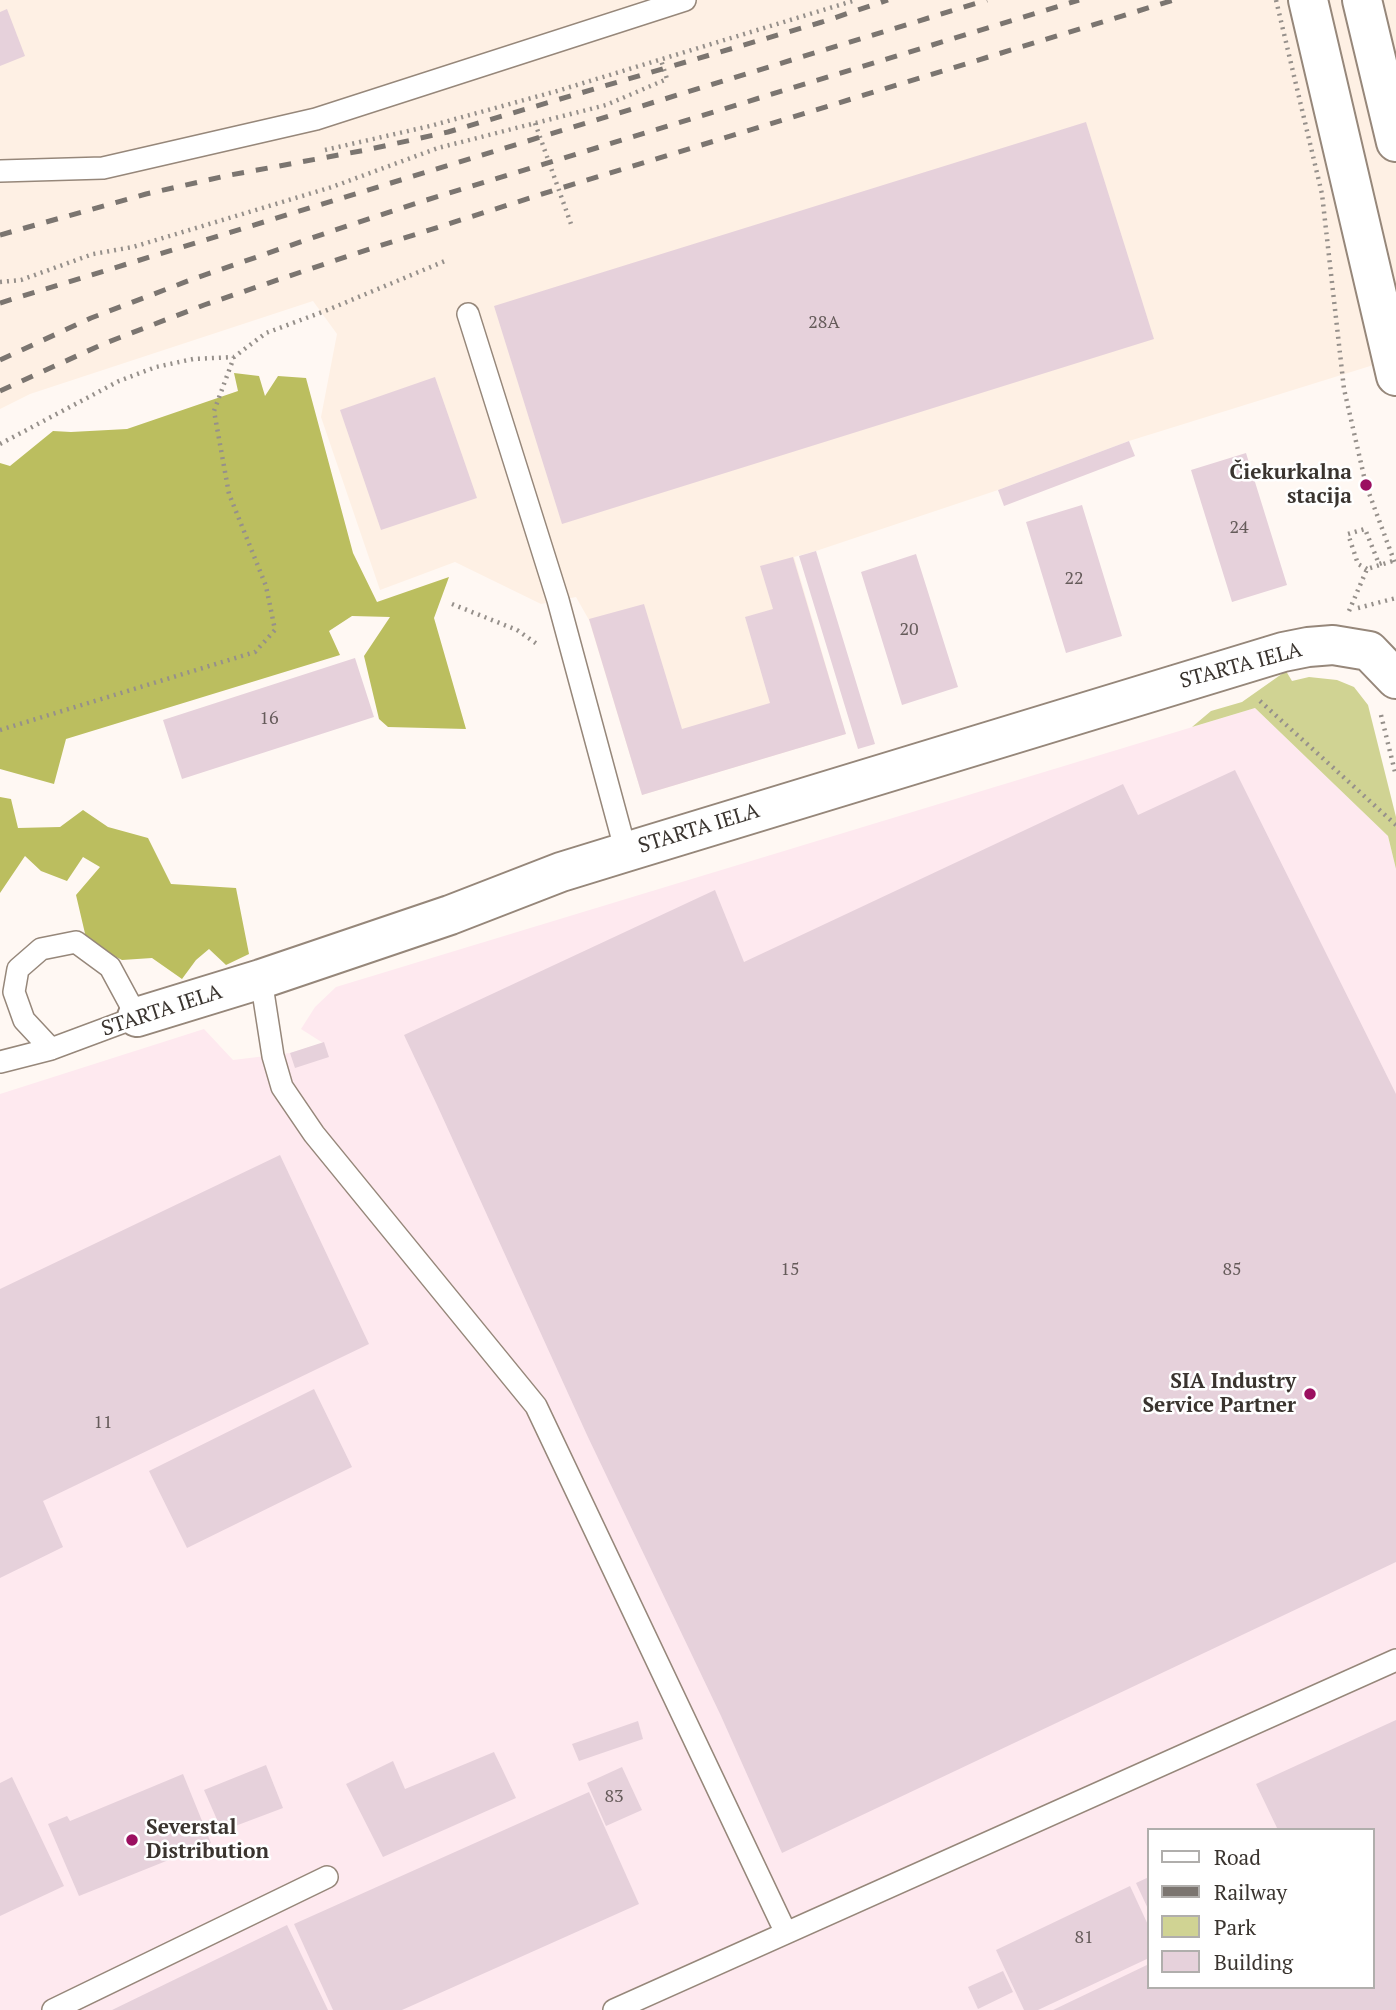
<!DOCTYPE html>
<meta charset="utf-8">
<style>
body{margin:0}
#map{position:relative;width:1396px;height:2010px;overflow:hidden;background:#fff8f3;font-family:"PT Serif",serif}
canvas{display:block}
.legend{position:absolute;left:1147px;top:1828px;width:228px;height:161px;box-sizing:border-box;background:#fff;border:2px solid #b0aeac;margin:0;padding:9px 12px;list-style:none;font-size:21px;color:#3a342f}
.legend li{display:flex;align-items:center;gap:14px;height:35px}
.legend b{width:35px;border:2px solid #b0aeac}
</style>
<div id="map">
<canvas width="1396" height="2010"></canvas>
<ul class="legend">
<li><b style="height:9px;background:#fff"></b>Road</li>
<li><b style="height:9px;background:#7b7570"></b>Railway</li>
<li><b style="height:19px;background:#d0d393"></b>Park</li>
<li><b style="height:19px;background:#e6d1db"></b>Building</li>
</ul>
</div>
<script>
const c = document.querySelector('canvas').getContext('2d');
c.lineJoin = 'round';
function fillPath(path, color) { c.fillStyle = color; c.fill(path, 'evenodd'); }
const shape = rows => new Path2D(rows.map(r => 'M' + r).join(''));
function strokePath(path, color, width, dash) { c.strokeStyle = color; c.lineWidth = width; c.lineCap = dash ? 'butt' : 'round'; c.setLineDash(dash || []); c.stroke(path); }
function drawText(font, color, halo, rows, align = 'center') {
  c.font = font + ' "PT Serif",serif'; c.lineWidth = 5; c.setLineDash([]); c.textBaseline = 'middle'; c.strokeStyle = halo; c.fillStyle = color; for (const [text, x, y, turn = 0] of rows) {
    c.save(); c.translate(x, y); c.rotate((+turn || 0) * Math.PI / 180); c.textAlign = isNaN(turn) ? turn : align; if (halo) c.strokeText(text, 0, 0); c.fillText(text, 0, 0); c.restore();
  }
}
fillPath(shape([
 [0,0,1396,0,1396,358,1129,441,998,490,816,551,794,557,846,734,642,795,589,620,576,597,541,604,455,562,380,590,321,417,337,334,313,301,30,394,0,409]
]), '#fef0e4');
fillPath(shape([
 [1255,708,1388,836,1396,869,1396,2010,0,2010,0,1094,204,1029,233,1060,290,1053,323,1043,301,1029,315,1007,336,987],
 [1149,1830,1373,1830,1373,1987,1149,1987]
]), '#fee9ef');
fillPath(shape([
 [1286,671,1292,681,1309,677,1337,680,1354,687,1368,705,1396,817,1396,869,1388,836,1255,708,1192,727,1211,711,1242,702]
]), '#d0d393');
fillPath(shape([
 [234,373,259,376,265,396,278,376,306,378,353,553,377,602,449,577,434,618,466,729,388,727,379,719,364,656,390,617,352,616,329,631,340,655,66,739,54,784,0,769,0,463,10,466,53,431,71,432,127,429,238,391],
 [0,797,11,799,18,828,60,827,83,810,108,827,148,838,171,884,236,888,249,954,226,965,209,949,196,960,182,979,152,958,122,960,87,942,76,895,100,867,83,857,67,881,41,871,25,856,0,893]
]), '#bbbe5f');
fillPath(shape([
 [7,9,25,56,0,66,0,12],
 [1086,122,1154,339,562,524,494,306],
 [435,377,477,498,381,530,340,410],
 [1129,441,1135,456,1004,506,998,490],
 [1246,453,1287,585,1232,602,1191,470],
 [1082,505,1122,636,1066,653,1026,522],
 [816,551,875,744,858,749,799,556],
 [916,554,958,687,902,705,861,572],
 [793,557,846,734,642,795,589,619,644,604,682,729,770,703,745,617,773,609,760,566],
 [355,658,374,717,182,779,163,720],
 [1235,770,1396,1094,1396,1562,782,1853,721,1716,587,1435,437,1105,404,1035,715,890,744,962,1123,784,1138,815],
 [324,1042,329,1057,295,1068,290,1053],
 [280,1155,369,1344,43,1501,63,1547,0,1578,0,1289],
 [314,1389,352,1467,187,1548,149,1471],
 [1396,1720,1396,2010,1053,2010,1149,1964,1149,1987,1373,1987,1373,1830,1278,1830,1256,1784],
 [638,1721,643,1739,579,1761,572,1744],
 [494,1752,516,1798,383,1857,346,1784,393,1761,405,1789],
 [266,1765,283,1808,222,1831,204,1790],
 [622,1767,642,1810,606,1826,587,1783],
 [183,1774,211,1843,79,1896,48,1824,67,1816,70,1821],
 [12,1777,64,1886,0,1916,0,1783],
 [589,1792,639,1904,402,2010,333,2010,294,1924],
 [1149,1877,1149,1911,1136,1883],
 [1130,1886,1149,1927,1149,1958,1038,2010,1024,2010,996,1950],
 [287,1925,328,2010,112,2010],
 [1003,1971,1013,1992,978,2009,968,1987]
]), '#e6d1db');
const lane = shape([
 [0,171,103,168,316,119,685,0],
 [468,314,558,600,626,852],
 [261,979,273,1056,282,1087,314,1134,536,1406,786,1933],
 [0,1062,51,1049,137,1017,110,967,76,942,41,949,18,969,14,992,24,1020,51,1049],
 [53,2010,327,1877],
 [614,2010,1396,1660]
]);
const street = shape([
 [137,1017,261,979,450,915,561,872,626,852,1283,652,1308,647,1333,645,1369,651,1396,679]
]);
const primary = shape([
 [1308,0,1396,376],
 [1362,0,1396,142]
]);
strokePath(lane, '#96877a', 24);
strokePath(street, '#96877a', 42);
strokePath(primary, '#96877a', 42);
strokePath(shape([
 [535,123,571,224],
 [325,150,430,126,557,91,856,0],
 [0,282,21,280,93,254,133,247,332,187,438,148,606,105,667,79,661,60],
 [0,444,119,381,156,367,193,359,234,357,266,333,325,311,445,261],
 [1367,569,1358,564,1348,534,1365,529,1379,564,1382,563],
 [452,604,517,630,537,644],
 [1358,608,1396,598],
 [1349,611,1367,569,1396,560],
 [1260,701,1396,825],
 [1381,715,1396,776],
 [0,730,255,652,275,630,266,586,229,494,214,411,234,357]
]), '#96908b', 4.5, [2, 5]);
strokePath(lane, '#fff', 21);
strokePath(street, '#fff', 38);
strokePath(primary, '#fff', 38);
strokePath(shape([
 [0,235,146,194,230,175,366,150,448,132,822,22,888,0],
 [0,303,987,0],
 [0,360,91,318,193,279,335,230,420,202,1079,0],
 [0,391,103,344,204,305,354,254,558,189,1174,0]
]), '#7b7570', 5, [12, 12]);
strokePath(shape([
 [1276,0,1322,194,1344,389,1366,485,1396,566]
]), '#96908b', 4.5, [2, 5]);
for (const [x, y, r, color] of [
 [1366,485,7,"#9b0f60"],
 [1310,1394,7,"#9b0f60"],
 [132,1840,7,"#9b0f60"]
]) { const dot = new Path2D(); dot.arc(x, y, r, 0, 2 * Math.PI); c.fillStyle = color; c.fill(dot); strokePath(dot, '#fff', 2.5); }
drawText('18px', '#655b5a', null, [
 ["28A",824,323],
 ["24",1239,528],
 ["22",1074,579],
 ["20",909,630],
 ["16",269,719],
 ["15",790,1270],
 ["85",1232,1270],
 ["11",103,1423],
 ["83",614,1797],
 ["81",1084,1938]
]);
drawText('bold 21px', '#3a342f', '#fff', [
 ["Čiekurkalna",1352,473],
 ["stacija",1352,497],
 ["SIA Industry",1296,1382],
 ["Service Partner",1296,1406],
 ["Severstal",146,1828,"left"],
 ["Distribution",146,1852,"left"]
], 'right');
drawText('21px', '#3a342f', '#fff', [
 ["STARTA IELA",1241,666,-15],
 ["STARTA IELA",699,829,-17],
 ["STARTA IELA",162,1011,-18]
]);
</script>
